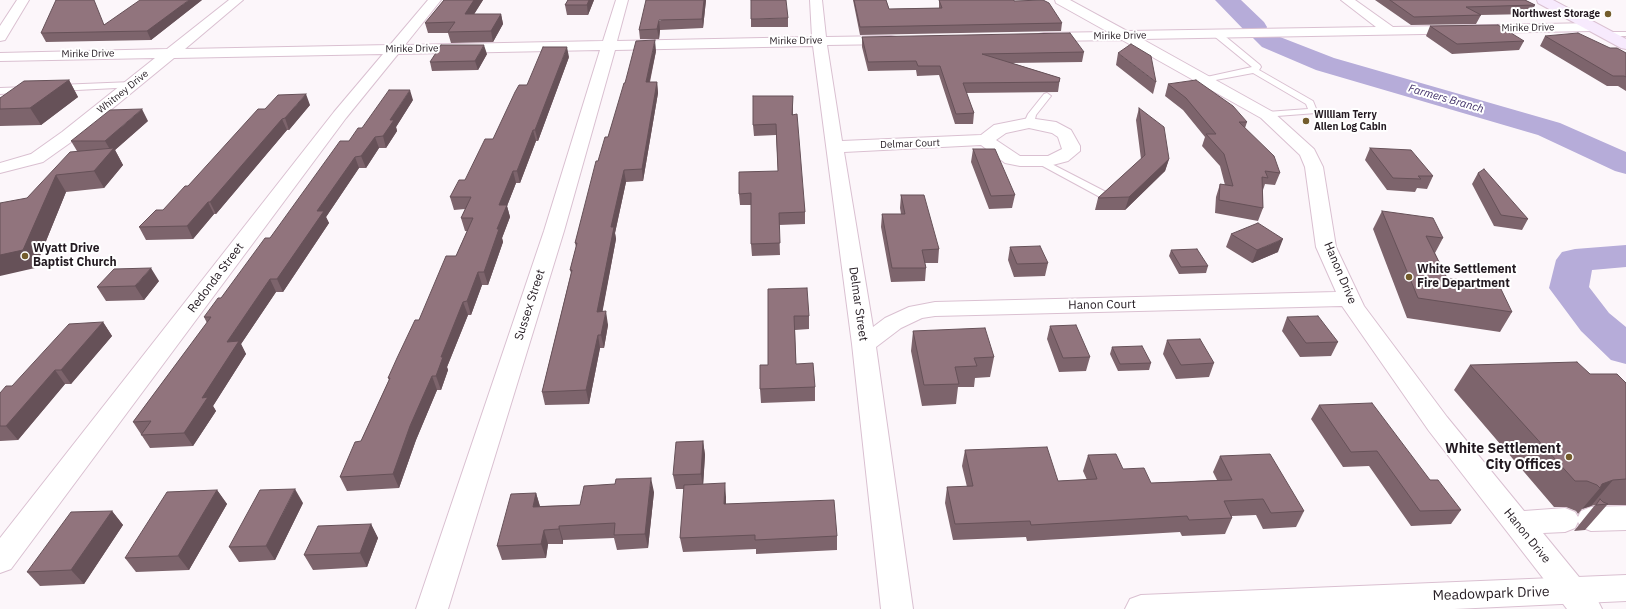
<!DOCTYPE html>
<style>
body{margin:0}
canvas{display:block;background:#fcf6fa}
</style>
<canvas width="1626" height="609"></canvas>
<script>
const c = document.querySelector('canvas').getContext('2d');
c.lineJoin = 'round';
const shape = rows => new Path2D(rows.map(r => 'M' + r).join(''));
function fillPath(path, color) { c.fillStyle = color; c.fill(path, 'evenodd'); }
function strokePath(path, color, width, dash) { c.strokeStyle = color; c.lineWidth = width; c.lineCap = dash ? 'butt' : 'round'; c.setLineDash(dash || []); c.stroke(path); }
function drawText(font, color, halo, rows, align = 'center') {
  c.font = font + ' "IBM Plex Sans",sans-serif'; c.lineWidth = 4; c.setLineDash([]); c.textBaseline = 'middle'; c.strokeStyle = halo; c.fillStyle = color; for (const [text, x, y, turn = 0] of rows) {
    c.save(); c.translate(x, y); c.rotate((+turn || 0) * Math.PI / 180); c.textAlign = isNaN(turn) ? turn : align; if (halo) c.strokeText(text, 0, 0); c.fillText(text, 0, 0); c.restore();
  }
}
fillPath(shape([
 [1215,0,1241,0,1264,22,1267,27,1266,30,1274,32,1280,37,1334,58,1560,123,1626,152,1626,174,1615,171,1538,135,1316,70,1262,47,1252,37,1254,34,1246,32,1215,0],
 [1626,245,1626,267,1592,270,1589,287,1609,313,1626,327,1626,364,1611,360,1581,331,1549,288,1556,260,1562,252,1575,249,1626,245]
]), '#b6acd9');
const service = shape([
 [1214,32,1220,32,1260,65,1261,67,1259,70,1313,101,1317,111,1316,113,1264,117,1263,115,1264,113,1267,112,1308,109,1306,104,1253,73,1205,82,1202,82,1201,80,1202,78,1252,67,1214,36,1214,32],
 [1603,32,1626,32,1626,36,1603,36,1603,32],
 [132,82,136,85,135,87,58,91,54,88,58,85,132,82],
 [27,87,30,88,31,90,30,92,0,94,0,88,27,87],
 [1047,93,1051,96,1036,115,1034,123,1032,125,1026,125,1024,123,1028,114,1044,94,1047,93],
 [1042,159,1106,192,1107,194,1102,197,1098,196,1039,164,1037,162,1039,160,1042,159]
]);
const minor = shape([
 [17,0,29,0,5,40,0,41,0,26,17,0],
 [229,0,243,0,185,49,390,45,428,0,441,0,405,45,603,41,616,0,628,0,617,41,812,37,810,0,822,0,826,37,891,36,896,37,898,40,896,43,891,44,827,45,842,141,981,135,994,125,1029,118,1056,122,1071,130,1080,146,1080,151,1068,161,1049,166,1020,166,1005,163,981,145,844,152,873,327,885,318,909,307,935,302,1336,292,1316,247,1305,167,1300,155,1261,118,1122,40,1044,41,1039,40,1037,37,1039,34,1044,33,1108,32,1056,3,1055,0,1070,0,1127,31,1376,27,1341,0,1355,0,1393,27,1592,23,1597,24,1599,27,1597,30,1592,31,1142,39,1273,112,1314,149,1323,167,1336,247,1364,306,1447,417,1524,511,1565,508,1575,512,1578,517,1581,511,1591,507,1626,506,1626,530,1591,531,1581,527,1578,522,1575,528,1565,532,1543,533,1597,599,1602,609,1567,609,1429,431,1342,306,935,316,922,318,901,328,876,347,913,609,881,609,852,344,813,46,615,50,564,231,448,609,416,609,544,231,600,50,398,54,346,118,11,569,0,573,0,538,334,112,383,54,174,58,74,140,43,162,0,173,0,163,31,154,62,132,155,58,0,61,0,53,167,49,229,0],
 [1029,128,1052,133,1058,137,1062,149,1048,156,1020,156,996,140,1006,133,1029,128]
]);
const tertiary = shape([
 [1626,575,1626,601,1454,609,1125,609,1130,599,1141,595,1626,575]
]);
const secondary = shape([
 [1537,0,1553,0,1626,39,1626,49,1621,48,1538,3,1537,0]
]);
strokePath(service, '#dac0d1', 2);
strokePath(minor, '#dac0d1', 2);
strokePath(tertiary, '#dac0d1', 2);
strokePath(secondary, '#dac0d1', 2);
fillPath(service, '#fff');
fillPath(minor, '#fff');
fillPath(tertiary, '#fff');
fillPath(secondary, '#f7eafd');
fillPath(shape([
 [202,0,151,40,46,42,41,33,105,24],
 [444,0,483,0,474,14,501,14,503,24,493,42,451,43,448,33,428,33,425,23],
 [568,0,594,0,588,15,567,15,565,5],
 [706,0,703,28,660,30,659,39,640,39,639,30],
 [853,0,886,0,889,9,939,8,939,0,1014,1,1062,23,1061,31,860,35],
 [1375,0,1525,0,1535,5,1531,14,1480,15,1481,15,1476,24,1411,25],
 [788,18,788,27,751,27,751,19],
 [1430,26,1524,41,1519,50,1452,54,1426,36],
 [1545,36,1610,48,1626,53,1626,91,1618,86,1607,86,1540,46],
 [862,37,1084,52,1082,62,1012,63,1060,78,1058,92,966,93,974,113,973,124,955,124,939,75,917,76,916,70,868,71,862,47],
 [656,51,650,82,657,82,658,93,643,181,626,182,615,233,616,239,602,312,608,325,604,348,600,348,589,404,545,405,542,392,571,273,570,270,576,247,575,243,598,161,608,137,625,83],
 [1118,53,1156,82,1153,94,1116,65],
 [487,54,478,70,432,71,430,62],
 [569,57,538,141,536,141,520,183,516,183,507,206,510,217,502,238,503,242,488,285,482,285,471,315,468,315,447,367,448,370,441,390,437,390,416,440,399,488,347,491,340,477,361,441,389,380,388,378,419,320,456,256,467,231,465,231,461,218,465,209,454,210,450,197,465,180,493,139,527,85],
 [69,80,78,97,41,125,0,126,0,98],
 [1168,84,1247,122,1245,128,1280,173,1275,185,1265,184,1263,190,1263,208,1258,221,1215,213,1216,197,1220,184,1225,185,1220,166,1202,146,1205,137,1183,110,1165,96],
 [413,100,396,127,397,131,386,148,379,148,366,168,359,168,326,217,329,223,283,292,276,292,241,344,246,354,213,406,216,411,193,446,150,448,133,422,207,323,204,317,221,298,349,141,362,128],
 [310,105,289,130,287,130,216,214,214,214,193,239,146,240,139,227,163,210,188,186,265,109],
 [793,107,793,114,805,212,805,224,779,225,780,255,752,256,751,244,751,205,740,205,739,194,778,171,776,135,754,136,753,125],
 [1139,108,1169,159,1165,171,1125,210,1095,210,1098,198,1141,159,1136,120],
 [148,121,115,150,123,165,104,188,66,192,35,268,27,198,77,151,71,141],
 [1370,148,1433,176,1427,189,1417,188,1415,192,1387,190,1365,160],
 [973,149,1015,195,1012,208,989,209,971,162],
 [1478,173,1528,219,1522,230,1494,226,1472,184],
 [901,195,939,249,938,263,925,263,926,268,925,281,891,282,881,227,882,214,901,214,900,208],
 [1382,211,1443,238,1435,253,1447,278,1512,312,1500,332,1407,318,1373,229],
 [1231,234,1278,252,1252,263,1226,247],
 [1010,247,1048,263,1045,276,1014,277,1008,260],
 [1171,250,1208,266,1206,273,1179,274,1169,256],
 [159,281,144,300,106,301,97,287],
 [768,289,809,316,809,329,795,330,796,364,815,387,815,401,761,403,760,389,768,365],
 [1287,317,1338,342,1331,356,1300,357,1282,331],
 [103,322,112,336,71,384,65,384,18,440,0,441,0,393,12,386],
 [1050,326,1090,357,1086,371,1059,372,1047,339],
 [913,331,994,357,990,377,975,378,974,387,958,387,956,404,922,406,911,351],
 [1167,340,1214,363,1209,377,1176,379,1163,354],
 [1112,347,1151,363,1149,370,1118,371,1110,354],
 [1470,365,1590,374,1626,383,1626,505,1607,505,1585,530,1574,531,1595,505,1591,506,1582,509,1578,514,1576,511,1566,507,1554,507,1454,390],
 [1319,405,1430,480,1461,510,1451,524,1411,526,1369,466,1343,467,1311,419],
 [703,441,705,455,703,484,726,497,726,504,837,536,837,550,756,554,756,549,683,552,680,538,684,489,676,489,673,475],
 [965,450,1058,481,1087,480,1083,471,1088,455,1123,469,1151,483,1217,480,1213,472,1220,456,1304,511,1296,527,1263,529,1256,515,1232,516,1232,518,1225,534,1182,536,1180,532,1027,541,1026,537,953,540,945,503,947,487,967,487,962,466],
 [217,490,227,504,189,570,136,572,125,558],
 [654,492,648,548,617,550,614,538,563,540,563,544,548,544,546,558,502,560,497,546,536,493,540,506,580,505],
 [303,503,275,560,239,562,229,547],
 [112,511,123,525,84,584,40,586,27,572],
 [371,524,378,538,367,567,313,570,304,555]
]), '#7d646c');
fillPath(shape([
 [189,0,202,0,151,40,147,31],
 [474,0,483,0,468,24,465,14],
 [589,0,594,0,588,15,587,5],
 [704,0,706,0,703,28,702,19],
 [501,14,503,24,493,42,491,31],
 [659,20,660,30,659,39,657,29],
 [655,40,656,51,647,93,646,82],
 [484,45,487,54,478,70,475,61],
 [567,47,569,57,538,141,535,130],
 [69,80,78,97,41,125,30,108],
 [657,82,658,93,643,181,642,169],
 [410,90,413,100,396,127,397,131,386,148,383,136,390,120],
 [306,94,310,105,289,130,285,118],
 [793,96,793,107,792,126,792,115],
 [142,109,148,121,115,150,123,165,104,188,94,171,111,151,105,141],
 [282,119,287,130,216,214,210,202],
 [533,130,536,141,520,183,517,171],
 [375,137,379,148,366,168,361,156],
 [355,157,359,168,326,217,329,223,283,292,277,279,317,211],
 [1169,159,1165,171,1125,210,1129,197],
 [624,170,626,182,615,233,616,239,600,325,597,312,611,227],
 [513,171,516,183,507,206,510,217,502,238,503,242,488,285,484,272,497,229,499,205],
 [56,175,66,192,35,268,0,276,0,255],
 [208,202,214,214,193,239,187,226],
 [1283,239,1278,252,1252,263,1257,250],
 [151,268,159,281,144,300,135,286],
 [478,272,482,285,471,315,467,301],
 [270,279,276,292,241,344,246,354,213,406,216,411,193,446,184,433,202,398,227,342],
 [463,302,468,315,447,367,448,370,441,390,436,376,441,357],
 [606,311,608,325,604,348,601,335],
 [103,322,112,336,71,384,61,370],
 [598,335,600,348,589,404,586,390],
 [55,370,65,384,18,440,6,426],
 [432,376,437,390,416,440,399,488,393,474,410,426],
 [703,441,705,455,703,488,701,474],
 [651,478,654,492,648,548,645,534],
 [1613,480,1591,506,1582,509,1600,488,1602,484],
 [725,483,726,497,726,519,724,504],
 [295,489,303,503,275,560,266,546],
 [217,490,227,504,189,570,178,556],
 [536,493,540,507,533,507],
 [112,511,123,525,84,584,71,570],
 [371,524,378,538,367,567,360,553],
 [559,526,563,540,563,544,559,529],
 [544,530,548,544,546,558,541,544]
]), '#665158');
const building = shape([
 [56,0,94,0,104,25,140,0,189,0,147,31,41,33,56,0],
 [444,0,474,0,465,14,501,14,491,31,448,32,455,22,425,23,444,0],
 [568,0,589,0,587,5,565,5,568,0],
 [646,0,704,0,702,19,659,20,657,29,639,30,646,0],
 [751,0,786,0,788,18,751,19,751,0],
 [854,0,886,0,889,9,942,8,939,0,1014,0,1014,1,1043,0,1049,3,1062,23,860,27,854,0],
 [1390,0,1525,0,1535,5,1466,7,1481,15,1414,17,1390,0],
 [1498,25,1524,41,1457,44,1430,26,1498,25],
 [1070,33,1084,52,982,54,1060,78,1059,82,963,83,974,113,956,114,940,66,918,66,916,61,868,62,862,37,1070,33],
 [1578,33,1610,48,1617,48,1626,53,1626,77,1624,76,1613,76,1545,36,1578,33],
 [655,40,646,82,657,82,642,169,624,170,611,227,614,227,597,312,606,311,601,335,598,335,586,390,542,392,572,270,570,270,577,243,575,243,596,161,598,161,605,137,608,137,624,83,625,83,636,41,655,40],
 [1131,44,1151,56,1156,82,1118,53,1131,44],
 [441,45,484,45,475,61,430,62,441,45],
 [543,47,567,47,535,130,533,130,517,171,513,171,499,205,507,205,497,229,499,229,484,272,478,272,467,301,463,302,441,357,443,357,436,376,432,376,410,426,393,474,340,477,355,442,361,441,390,378,388,378,397,358,415,320,419,320,446,256,456,256,473,218,461,218,471,197,450,197,459,180,465,180,485,139,493,139,515,92,519,85,527,85,543,47],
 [69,80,30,108,0,109,0,98,24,81,69,80],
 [1196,80,1233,106,1247,122,1239,122,1274,156,1280,173,1265,171,1268,178,1262,177,1263,208,1219,200,1220,184,1233,186,1224,154,1206,134,1216,134,1186,98,1168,84,1196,80],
 [389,90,410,90,390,120,394,120,383,136,375,137,361,156,355,157,317,211,324,211,277,279,270,279,227,342,239,341,202,398,208,397,184,433,141,435,151,421,133,422,211,317,204,317,218,298,221,298,265,238,270,238,340,141,349,141,358,128,362,128,389,90],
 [306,94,285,118,282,119,210,202,208,202,187,226,139,227,156,210,163,210,185,186,188,186,258,109,265,109,278,95,306,94],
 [753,96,793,96,792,115,797,114,805,212,779,213,780,243,751,244,751,193,739,194,739,172,778,171,776,124,753,125,753,96],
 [1139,108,1164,127,1169,159,1129,197,1098,198,1145,155,1139,108],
 [142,109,105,141,71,141,110,110,142,109],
 [114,148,94,171,56,175,23,250,0,255,0,203,27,198,70,152,114,148],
 [1370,148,1411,150,1433,176,1418,176,1421,179,1393,178,1370,148],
 [973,149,995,149,1015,195,991,196,973,149],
 [1484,169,1528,219,1501,215,1478,173,1484,169],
 [901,195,924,195,939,249,922,250,926,268,892,268,882,214,905,214,901,195],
 [1382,211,1433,218,1443,238,1426,236,1447,278,1499,285,1512,312,1418,298,1382,211],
 [1258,223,1283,239,1257,250,1231,234,1258,223],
 [1040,246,1048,263,1017,264,1010,247,1040,246],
 [1197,249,1208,266,1181,267,1171,250,1197,249],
 [151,268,135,286,97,287,114,269,151,268],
 [807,288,809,316,794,316,796,364,813,363,815,387,760,389,760,365,768,365,768,289,807,288],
 [1318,316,1338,342,1306,343,1287,317,1318,316],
 [103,322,61,370,55,370,6,426,0,426,0,393,6,386,12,386,69,324,103,322],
 [1076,325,1090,357,1063,358,1050,326,1076,325],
 [985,328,994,357,974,358,977,366,955,367,959,384,924,385,913,331,985,328],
 [1200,339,1214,363,1181,365,1167,340,1200,339],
 [1142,346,1151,363,1120,364,1112,347,1142,346],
 [1577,362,1590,374,1617,374,1626,383,1626,479,1613,480,1602,484,1600,488,1597,485,1587,481,1575,481,1470,365,1577,362],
 [1372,403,1430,480,1438,480,1461,510,1420,511,1377,451,1351,452,1319,405,1372,403],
 [703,441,701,474,673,475,676,442,703,441],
 [1047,447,1058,481,1097,479,1088,455,1116,454,1123,469,1144,468,1151,483,1232,480,1220,456,1270,454,1304,511,1271,513,1263,499,1224,501,1232,518,1189,520,1187,516,1031,525,1030,521,955,524,947,487,973,486,965,450,1047,447],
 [651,478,645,534,614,535,615,523,559,526,559,529,544,530,541,544,497,546,511,494,536,493,533,507,580,505,584,486,615,484,616,479,651,478],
 [725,483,724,504,834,500,837,536,755,540,755,535,680,538,684,485,725,483],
 [295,489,266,546,229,547,260,490,295,489],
 [217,490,178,556,125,558,167,492,217,490],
 [1600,499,1603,502,1608,504,1596,505,1600,499],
 [112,511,71,570,27,572,71,512,112,511],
 [371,524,360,553,304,555,318,526,371,524]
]);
fillPath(building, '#91747d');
strokePath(building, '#665158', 1);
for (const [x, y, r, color] of [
 [1608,14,4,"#735c2c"],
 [1306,121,4,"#735c2c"],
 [25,256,4,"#735c2c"],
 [1409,277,4,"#735c2c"],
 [1569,457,4,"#735c2c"]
]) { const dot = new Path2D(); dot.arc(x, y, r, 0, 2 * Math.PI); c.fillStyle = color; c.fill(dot); strokePath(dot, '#fff', 1.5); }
drawText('bold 10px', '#231a21', '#fff', [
 ["Northwest Storage",1600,14],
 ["William Terry",1314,115,"left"],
 ["Allen Log Cabin",1314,127,"left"]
], 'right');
drawText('10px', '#231a21', '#fff', [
 ["Mirike Drive",1528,28,-1],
 ["Mirike Drive",1120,36,-1],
 ["Mirike Drive",796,41,-1],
 ["Mirike Drive",412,49,-1],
 ["Mirike Drive",88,54,-1],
 ["Whitney Drive",123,92,-39],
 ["Delmar Court",910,144,-2]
]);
drawText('italic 11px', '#423169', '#fff', [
 ["Farmers Branch",1446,99,16]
]);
drawText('bold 12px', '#231a21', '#fff', [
 ["Wyatt Drive",33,249],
 ["Baptist Church",33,263],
 ["White Settlement",1417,270],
 ["Fire Department",1417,284]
], 'left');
drawText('12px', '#231a21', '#fff', [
 ["Hanon Drive",1340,273,67],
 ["Redonda Street",216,278,-53],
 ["Delmar Street",858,304,82],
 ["Sussex Street",530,305,-72],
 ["Hanon Court",1102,305,-1],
 ["Hanon Drive",1527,536,51]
]);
drawText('bold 14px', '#231a21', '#fff', [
 ["White Settlement",1561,449],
 ["City Offices",1561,465]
], 'right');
drawText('14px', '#231a21', '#fff', [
 ["Meadowpark Drive",1491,594,-2]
]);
</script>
